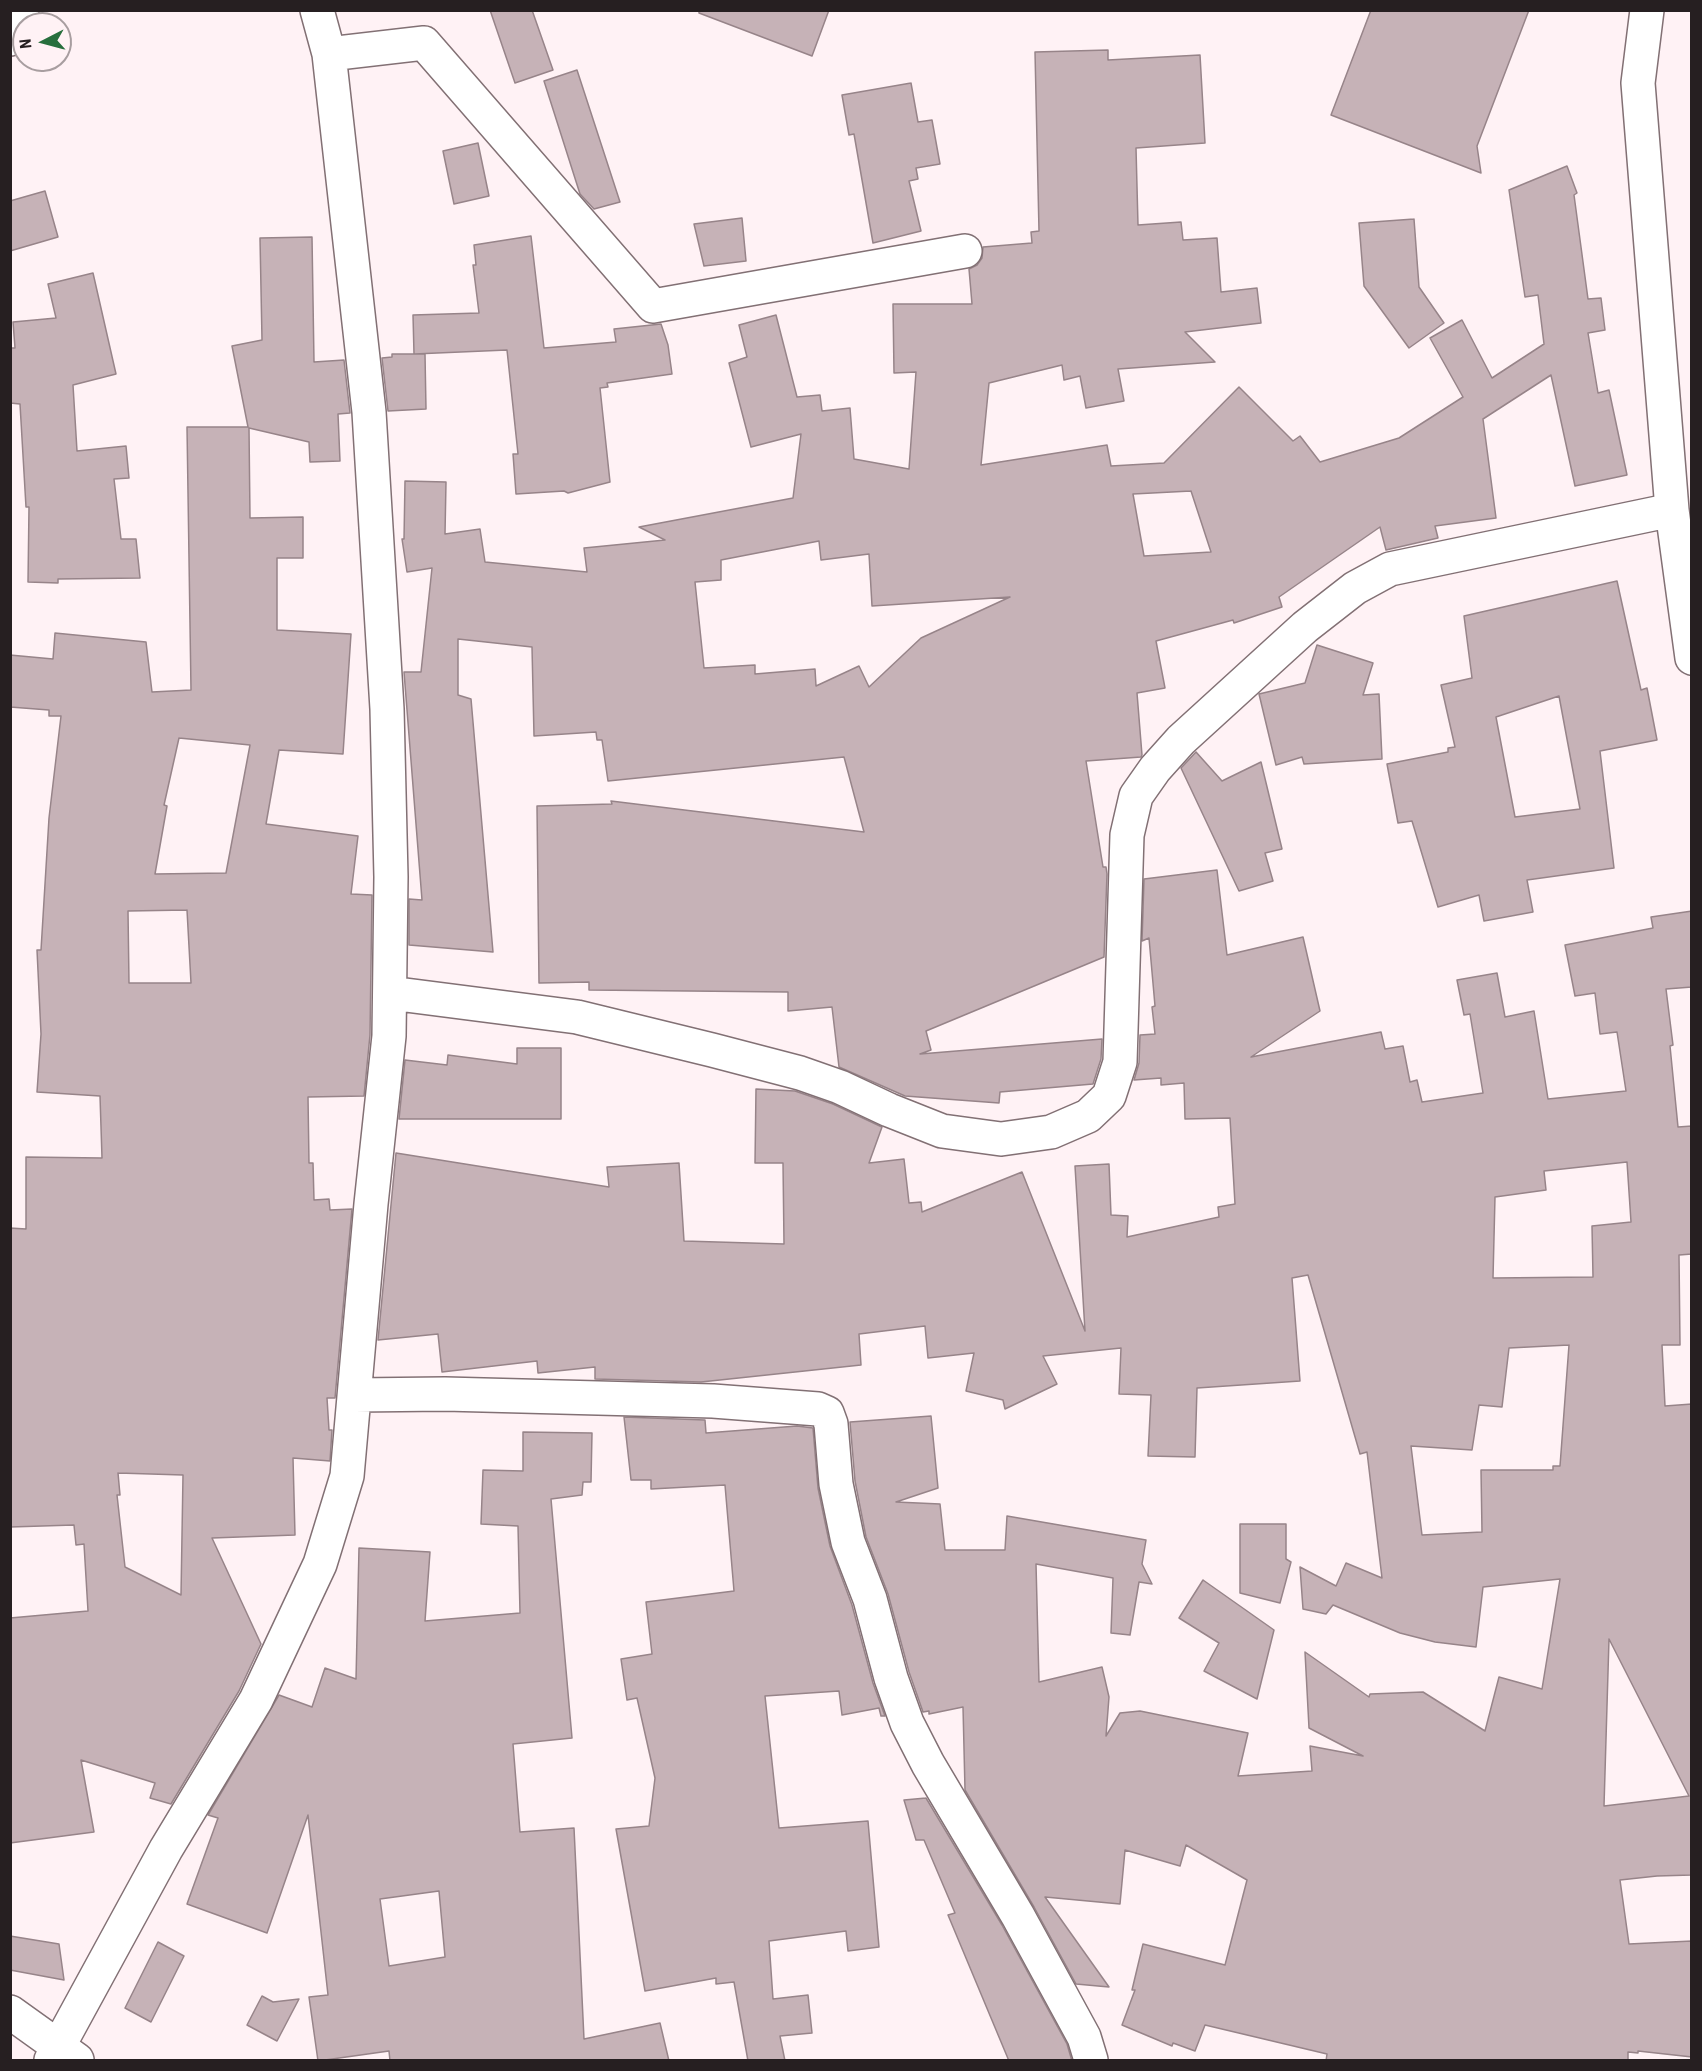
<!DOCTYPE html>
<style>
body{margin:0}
#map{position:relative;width:1702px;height:2071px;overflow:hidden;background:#fff2f5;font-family:"Roboto Condensed",sans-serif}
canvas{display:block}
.frame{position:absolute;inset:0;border:12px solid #261f21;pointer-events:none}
.north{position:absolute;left:12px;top:12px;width:60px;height:60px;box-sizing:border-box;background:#fff2f5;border:2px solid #a89ea0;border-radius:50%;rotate:264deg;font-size:16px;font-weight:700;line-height:24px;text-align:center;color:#261f21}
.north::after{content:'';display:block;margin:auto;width:21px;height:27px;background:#276f3d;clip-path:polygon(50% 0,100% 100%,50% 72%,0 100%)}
</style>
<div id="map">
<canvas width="1702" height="2071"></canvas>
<div class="frame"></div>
<div class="north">N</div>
</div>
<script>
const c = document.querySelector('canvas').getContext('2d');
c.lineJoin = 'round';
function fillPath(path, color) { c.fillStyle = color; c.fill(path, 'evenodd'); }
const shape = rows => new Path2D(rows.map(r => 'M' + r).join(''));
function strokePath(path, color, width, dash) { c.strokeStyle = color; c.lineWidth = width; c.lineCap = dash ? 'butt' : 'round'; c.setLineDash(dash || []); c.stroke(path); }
const building = shape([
 [490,10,532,10,553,70,515,83,490,10],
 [699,10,829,10,812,56,699,13,699,10],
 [1371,10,1529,10,1477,146,1481,173,1331,115,1371,10],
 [1108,50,1108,60,1200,55,1205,143,1136,148,1138,225,1181,222,1183,240,1217,238,1221,292,1257,288,1261,323,1185,332,1215,362,1118,369,1124,401,1086,408,1080,376,1064,380,1062,365,989,383,981,465,1107,445,1111,466,1164,463,1239,387,1293,441,1300,436,1320,462,1399,438,1463,397,1430,338,1462,320,1492,378,1544,344,1538,295,1525,297,1509,190,1567,166,1577,193,1574,195,1588,299,1601,298,1605,330,1588,333,1598,393,1609,390,1627,475,1575,486,1551,375,1483,419,1496,518,1435,526,1438,538,1386,550,1380,527,1279,597,1282,607,1234,623,1233,620,1156,641,1165,688,1137,693,1142,755,1141,757,1086,761,1103,867,1106,867,1107,874,1104,957,926,1031,931,1050,920,1054,1102,1039,1101,1059,1093,1084,1000,1092,999,1103,905,1096,839,1067,832,1007,788,1011,788,992,589,990,589,982,539,983,537,806,612,804,611,801,864,832,844,757,608,781,602,740,597,740,596,732,534,736,532,647,458,639,458,695,471,699,493,952,409,945,409,899,422,900,404,672,421,672,432,568,407,572,402,539,404,539,405,481,446,482,445,534,480,529,485,562,587,572,584,548,665,540,639,527,793,498,801,434,751,447,729,363,747,357,739,325,776,315,797,397,820,395,822,411,850,408,854,459,909,469,916,372,894,373,893,304,972,304,969,269,977,265,982,258,983,247,1032,243,1031,232,1039,231,1035,52,1108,50],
 [1191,491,1211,552,1144,556,1133,494,1191,491],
 [819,541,821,560,869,554,872,606,1010,597,921,638,869,687,859,666,816,686,815,669,755,674,755,665,704,668,695,582,721,580,721,560,819,541],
 [577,70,620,202,594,209,580,194,544,81,577,70],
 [911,83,918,122,932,120,940,164,916,168,918,179,909,181,921,231,873,243,854,134,849,135,842,95,911,83],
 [478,143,489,196,454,204,443,151,478,143],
 [45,191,58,237,10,251,10,201,45,191],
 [742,218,746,261,704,266,694,224,742,218],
 [1414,219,1419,287,1444,323,1409,348,1364,286,1359,223,1414,219],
 [531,236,544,348,616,342,614,329,661,324,668,345,672,374,607,383,608,387,600,388,610,482,568,493,564,491,516,494,513,454,518,454,507,350,414,354,413,315,479,313,473,265,476,265,474,245,531,236],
 [312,237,314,362,344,360,350,413,338,414,340,461,310,462,309,442,249,428,250,518,303,517,303,558,277,558,277,630,351,634,343,754,279,750,266,824,358,836,351,894,372,895,370,1035,364,1096,308,1097,309,1163,313,1163,314,1200,329,1199,330,1210,352,1209,335,1398,327,1398,329,1430,332,1430,330,1461,293,1458,295,1535,212,1538,261,1644,239,1691,171,1804,150,1798,155,1783,81,1760,94,1832,10,1843,10,1618,88,1611,84,1544,76,1545,74,1525,10,1527,10,1228,26,1229,26,1157,102,1158,100,1096,37,1092,41,1034,37,950,41,950,49,818,61,716,49,716,49,710,10,707,10,655,53,659,55,633,146,642,152,692,191,690,187,427,248,427,232,346,262,340,260,238,312,237],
 [179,738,250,745,226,873,155,874,167,806,164,805,179,738],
 [187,910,191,983,129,983,128,911,187,910],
 [118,1473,183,1475,181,1595,125,1567,117,1495,120,1495,118,1473],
 [93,273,116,374,73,385,77,451,126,446,129,478,114,479,121,539,136,539,140,578,58,579,58,583,28,582,29,507,26,507,20,404,10,403,10,348,15,348,13,322,56,318,48,284,93,273],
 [392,354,425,354,426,409,388,411,382,358,392,357,392,354],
 [1617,581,1641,690,1647,688,1657,740,1600,751,1614,868,1527,880,1533,912,1484,921,1479,895,1438,907,1412,821,1398,823,1387,764,1448,752,1448,748,1455,747,1441,685,1472,678,1464,616,1617,581],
 [1559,696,1580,809,1515,817,1496,717,1559,696],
 [1317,645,1373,663,1363,695,1379,694,1382,759,1304,764,1302,757,1276,765,1259,694,1305,683,1317,645],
 [1196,752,1222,781,1261,762,1282,849,1265,853,1273,881,1239,891,1181,768,1196,752],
 [1217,870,1227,955,1303,937,1320,1011,1251,1057,1381,1032,1385,1049,1403,1046,1410,1082,1417,1080,1422,1102,1483,1093,1470,1014,1464,1015,1457,980,1497,973,1505,1017,1534,1011,1548,1099,1626,1091,1617,1032,1600,1034,1595,993,1575,996,1565,945,1653,928,1651,917,1692,911,1692,987,1666,989,1673,1045,1670,1046,1678,1127,1692,1126,1692,1254,1679,1255,1680,1345,1662,1345,1665,1406,1692,1404,1692,1875,1657,1876,1620,1880,1629,1944,1692,1941,1692,2057,1638,2051,1638,2053,1628,2052,1628,2061,1326,2061,1327,2054,1205,2025,1195,2051,1173,2043,1172,2046,1122,2025,1135,1990,1132,1990,1143,1944,1225,1965,1247,1880,1186,1845,1180,1866,1125,1850,1120,1904,1045,1897,1109,1987,1076,1984,1034,1907,965,1790,963,1707,929,1714,929,1711,923,1712,909,1672,888,1594,866,1537,855,1481,850,1422,931,1416,938,1488,896,1502,940,1504,945,1550,1005,1550,1007,1516,1146,1540,1142,1564,1152,1584,1139,1582,1130,1635,1111,1633,1113,1578,1036,1564,1039,1682,1102,1667,1109,1697,1106,1736,1120,1713,1140,1711,1248,1733,1238,1776,1312,1771,1310,1746,1363,1756,1309,1728,1305,1652,1369,1697,1370,1694,1423,1692,1485,1731,1499,1677,1542,1689,1560,1579,1483,1587,1476,1647,1435,1642,1400,1633,1333,1605,1326,1614,1303,1609,1300,1567,1336,1586,1346,1563,1382,1578,1367,1452,1360,1454,1308,1275,1292,1278,1300,1381,1197,1388,1195,1457,1148,1456,1151,1395,1119,1394,1121,1348,1043,1356,1057,1384,1005,1409,1003,1400,966,1391,974,1353,928,1358,925,1326,859,1334,861,1365,701,1382,595,1379,595,1367,538,1373,537,1361,442,1372,438,1334,378,1340,396,1153,609,1187,607,1167,679,1163,684,1241,784,1244,783,1163,755,1163,756,1089,795,1091,833,1104,882,1127,869,1163,904,1159,909,1203,921,1202,922,1212,1022,1172,1085,1331,1075,1166,1109,1164,1111,1215,1128,1216,1127,1237,1219,1217,1218,1207,1235,1204,1230,1118,1185,1119,1184,1083,1161,1085,1161,1078,1134,1080,1139,1063,1140,1035,1155,1034,1152,1007,1155,1006,1149,938,1142,941,1144,879,1217,870],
 [1627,1162,1631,1222,1592,1226,1593,1277,1493,1278,1495,1197,1546,1190,1544,1171,1627,1162],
 [1569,1345,1560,1466,1553,1466,1553,1470,1481,1470,1482,1532,1422,1535,1411,1446,1472,1450,1479,1405,1502,1407,1509,1348,1569,1345],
 [1609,1639,1689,1796,1604,1806,1609,1639],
 [517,1048,561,1048,561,1119,399,1119,405,1060,447,1065,448,1055,517,1064,517,1048],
 [624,1417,705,1420,706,1433,797,1426,813,1428,818,1488,830,1546,852,1605,873,1683,885,1716,881,1716,879,1708,842,1715,839,1691,765,1696,779,1828,868,1821,879,1947,848,1951,846,1931,769,1941,773,1999,808,1995,812,2033,780,2036,785,2061,748,2061,734,1982,716,1984,716,1978,645,1991,616,1829,649,1826,655,1778,637,1698,627,1700,621,1659,652,1654,646,1602,734,1591,725,1485,651,1489,651,1480,631,1480,624,1417],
 [523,1432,592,1433,591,1482,583,1482,582,1495,551,1499,572,1738,513,1744,520,1832,574,1828,584,2039,660,2023,669,2061,390,2061,389,2051,318,2061,309,1997,328,1995,308,1815,267,1933,187,1904,218,1818,208,1815,279,1695,312,1707,325,1668,356,1679,359,1548,430,1552,425,1621,520,1613,518,1526,481,1524,483,1470,523,1471,523,1432],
 [439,1891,445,1957,389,1966,380,1899,439,1891],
 [1240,1524,1286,1524,1286,1559,1291,1562,1280,1603,1240,1593,1240,1524],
 [1203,1580,1274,1630,1257,1699,1204,1671,1219,1643,1179,1618,1203,1580],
 [926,1798,1002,1925,1067,2044,1072,2061,1009,2061,948,1915,955,1913,924,1840,916,1840,904,1800,926,1798],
 [10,1936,59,1944,64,1980,10,1970,10,1936],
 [158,1942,184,1956,151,2022,125,2008,158,1942],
 [262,1996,273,2002,299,1999,277,2041,247,2025,262,1996]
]);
fillPath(building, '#c6b2b7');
strokePath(building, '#978489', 1.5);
const minor = shape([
 [1647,10,1638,83,1672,510,1692,658],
 [10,39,22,10],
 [329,54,424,43,653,306,965,251],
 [390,993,577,1017,712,1050,800,1073,840,1087,889,1110,942,1131,1001,1139,1051,1132,1088,1116,1109,1096,1120,1062,1127,835,1136,796,1155,769,1181,740,1305,627,1355,588,1390,569,1672,510],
 [355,1395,445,1394,713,1401,818,1409,827,1413,831,1424,836,1484,848,1542,870,1599,891,1678,907,1723,928,1764,1018,1916,1084,2037,1091,2060],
 [10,2012,77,2060],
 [51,2060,166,1849,256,1700,320,1564,347,1476,371,1204,389,1036,391,877,387,709,369,412,329,54,317,10]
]);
strokePath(minor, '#827074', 36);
strokePath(minor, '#fff', 33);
</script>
